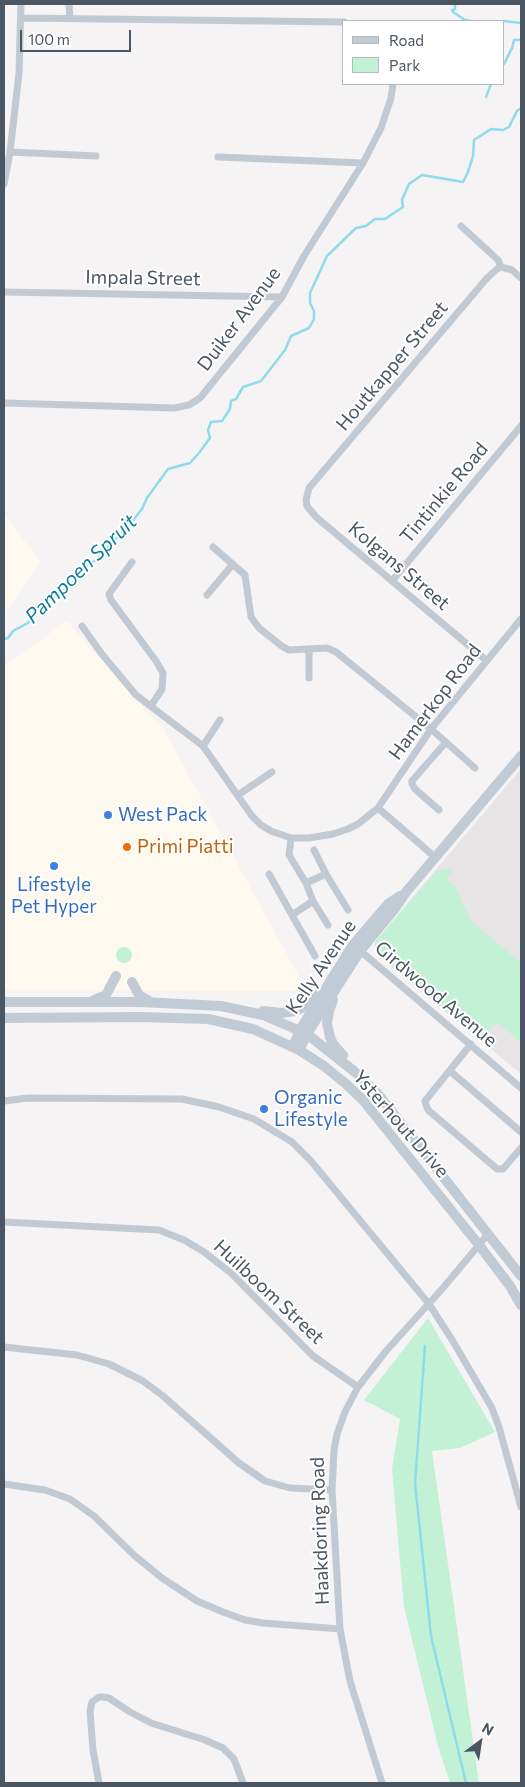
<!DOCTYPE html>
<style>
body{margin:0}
#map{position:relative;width:525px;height:1787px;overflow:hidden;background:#f5f3f3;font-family:Commissioner,sans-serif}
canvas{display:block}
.frame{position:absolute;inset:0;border:5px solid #4a5661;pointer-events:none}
.legend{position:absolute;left:342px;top:20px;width:162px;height:65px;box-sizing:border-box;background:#fff;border:1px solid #b7bbc0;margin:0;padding:6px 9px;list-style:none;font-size:15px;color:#4a5661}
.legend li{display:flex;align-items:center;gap:10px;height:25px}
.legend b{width:25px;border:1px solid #b7bbc0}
.north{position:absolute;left:455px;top:1717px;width:50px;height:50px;-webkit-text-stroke:4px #fff;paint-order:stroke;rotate:31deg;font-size:14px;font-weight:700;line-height:20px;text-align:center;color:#4a5661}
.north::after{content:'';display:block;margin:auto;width:18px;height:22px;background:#4a5661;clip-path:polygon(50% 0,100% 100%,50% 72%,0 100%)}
.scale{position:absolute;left:20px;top:30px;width:111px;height:22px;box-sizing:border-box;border:2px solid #4a5661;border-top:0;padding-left:6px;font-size:15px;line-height:18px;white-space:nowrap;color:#4a5661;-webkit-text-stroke:4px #fff;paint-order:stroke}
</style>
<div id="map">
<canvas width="525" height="1787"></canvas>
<div class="frame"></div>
<ul class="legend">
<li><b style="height:6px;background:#c1cbd6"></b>Road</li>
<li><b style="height:14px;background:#c3f1d5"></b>Park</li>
</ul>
<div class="north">N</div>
<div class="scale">100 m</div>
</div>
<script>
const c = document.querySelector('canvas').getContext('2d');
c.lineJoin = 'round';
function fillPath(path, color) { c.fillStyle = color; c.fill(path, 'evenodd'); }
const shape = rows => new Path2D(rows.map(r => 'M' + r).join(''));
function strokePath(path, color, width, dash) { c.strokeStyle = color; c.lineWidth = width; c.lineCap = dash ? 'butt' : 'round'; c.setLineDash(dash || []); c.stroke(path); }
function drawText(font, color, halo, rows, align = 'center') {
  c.font = font + ' Commissioner,sans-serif'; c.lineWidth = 4; c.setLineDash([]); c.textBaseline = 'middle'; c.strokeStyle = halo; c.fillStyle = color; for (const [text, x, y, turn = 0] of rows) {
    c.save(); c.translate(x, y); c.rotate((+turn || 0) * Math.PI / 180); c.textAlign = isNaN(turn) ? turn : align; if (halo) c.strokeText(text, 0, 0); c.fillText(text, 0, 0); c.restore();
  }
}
fillPath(shape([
 [4,513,40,562,10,607,4,611],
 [67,621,164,730,307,991,4,990,4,666]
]), '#fdf9ef');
fillPath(shape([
 [521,769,521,1074,375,953,375,942]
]), '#e6e4e5');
fillPath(shape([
 [448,869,452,872,446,879,455,886,471,921,521,963,521,1043,501,1025,496,1023,481,1041,375,953,375,942,436,871],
 '116 955a8 8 0 1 1 16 0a8 8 0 1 1-16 0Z',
 [428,1318,495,1432,460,1448,432,1451,479,1783,450,1783,438,1746,404,1607,392,1469,400,1419,364,1400]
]), '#c3f1d5');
strokePath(shape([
 [455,4,455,9,452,10,453,12,465,20,471,21],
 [504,21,521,23],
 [504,64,512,48,514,40,521,40],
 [486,97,491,84],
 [4,639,8,638,13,631,28,623,39,609,53,596,60,594,79,577,85,567,99,558,110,543,123,533,142,509,147,498,168,469,190,463,199,453,210,438,208,430,211,422,222,421,230,409,231,401,236,399,243,387,261,381,285,350,291,336,309,328,314,319,314,311,310,303,310,293,327,256,356,228,366,226,375,219,385,219,403,207,402,200,409,184,422,175,463,182,468,172,473,156,474,140,491,129,503,130,509,127,517,111,521,108],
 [425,1346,415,1483,431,1636,466,1783]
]), '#90daee', 2.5);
strokePath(shape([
 [69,4,70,19],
 [21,18,344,22],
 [10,152,96,156],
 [218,157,363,163],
 [4,184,10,152,19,73,21,4],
 [461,226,498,260,501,267],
 [501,267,512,270,521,278],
 [4,292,282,297],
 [4,403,174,408,189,405,200,398,282,297,304,256,363,163,381,128,391,98,393,84],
 [213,547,245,575,251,617,259,628,283,647,289,650,327,648,336,652,431,729,475,768],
 [132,562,109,594,111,600,156,661,163,673,162,689,151,706],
 [392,581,521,426],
 [207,595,233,564],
 [82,626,101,653,136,695,203,746,252,816,261,825,271,831,291,838,309,838,333,834,348,829,358,824,378,808,431,729,521,619],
 [309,650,309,678],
 [486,660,316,517,307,506,306,500,309,488,487,278,497,269,501,267],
 [203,746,220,720],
 [238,795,272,772],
 [378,808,435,857],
 [439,810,415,789,412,784,412,781,446,742],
 [291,838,289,855,306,883,313,901,328,925],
 [314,850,326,874],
 [269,874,292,915,313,901],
 [306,883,326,874,348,910],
 [292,915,315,956],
 [357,948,521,1088],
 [471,1044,425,1101,426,1105,428,1110,497,1169,503,1169,521,1148],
 [450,1071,521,1132],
 [4,1101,28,1098,182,1099,219,1107,254,1119,292,1142,311,1161,429,1304,451,1338,492,1408,499,1427,521,1507],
 [4,1222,159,1230,184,1240,204,1252,231,1273,313,1356,358,1387],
 [4,1347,77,1355,109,1364,143,1381,163,1396,239,1463,265,1481,290,1488,332,1490],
 [4,1484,45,1490,70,1499,94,1516,135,1556,162,1578,197,1601,223,1612,245,1620,263,1623,340,1629],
 [99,1783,93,1750,90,1711,92,1702,99,1697,103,1697,109,1698,130,1712,151,1723,205,1740,223,1748,234,1759,243,1783],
 [382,1783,350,1681,340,1629,332,1490,334,1450,337,1434,345,1412,358,1387,386,1351,443,1288,488,1234]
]), '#c1cad2', 7);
strokePath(shape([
 [132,982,139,995,151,1002],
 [94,1000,106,995,116,976],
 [333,1000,329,1011,327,1023,330,1037,333,1044,343,1055],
 [4,1002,141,1002,221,1006,263,1015,307,1034,355,1072,378,1094,521,1276],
 [263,1011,281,1013,295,1011,302,1008,315,995],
 [4,1018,141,1017,208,1019,253,1029,299,1050,324,1066,346,1084,363,1100,479,1245,510,1286,521,1305],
 [293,1046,303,1025,353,945,388,904,400,896],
 [299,1050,310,1029,360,951,396,907,406,892,521,756]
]), '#c1cbd6', 10);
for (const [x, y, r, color] of [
 [108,815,5,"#3f7fe0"],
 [127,847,5,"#e8710a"],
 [54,866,5,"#3f7fe0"],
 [264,1109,5,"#3f7fe0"]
]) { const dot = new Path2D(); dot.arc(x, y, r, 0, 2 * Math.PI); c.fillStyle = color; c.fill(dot); strokePath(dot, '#fff', 2); }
drawText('19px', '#4a5661', '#fff', [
 ["Impala Street",143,278,1],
 ["Duiker Avenue",239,319,-53],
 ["Houtkapper Street",392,366,-50],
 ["Tintinkie Road",444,493,-50],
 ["Kolgans Street",399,566,40],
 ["Hamerkop Road",435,702,-53],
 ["Kelly Avenue",321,967,-56],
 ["Girdwood Avenue",436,994,40],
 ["Ysterhout Drive",401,1124,49],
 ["Huilboom Street",269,1292,43],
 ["Haakdoring Road",320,1531,-92]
]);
drawText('19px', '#366cbe', '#fff', [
 ["West Pack",118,815],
 ["Lifestyle",54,885,"center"],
 ["Pet Hyper",54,907,"center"],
 ["Organic",274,1098],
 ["Lifestyle",274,1120]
], 'left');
drawText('19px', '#c56008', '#fff', [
 ["Primi Piatti",137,847]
], 'left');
drawText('italic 20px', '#0c7c9b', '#fff', [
 ["Pampoen Spruit",81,569,-44]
]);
</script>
